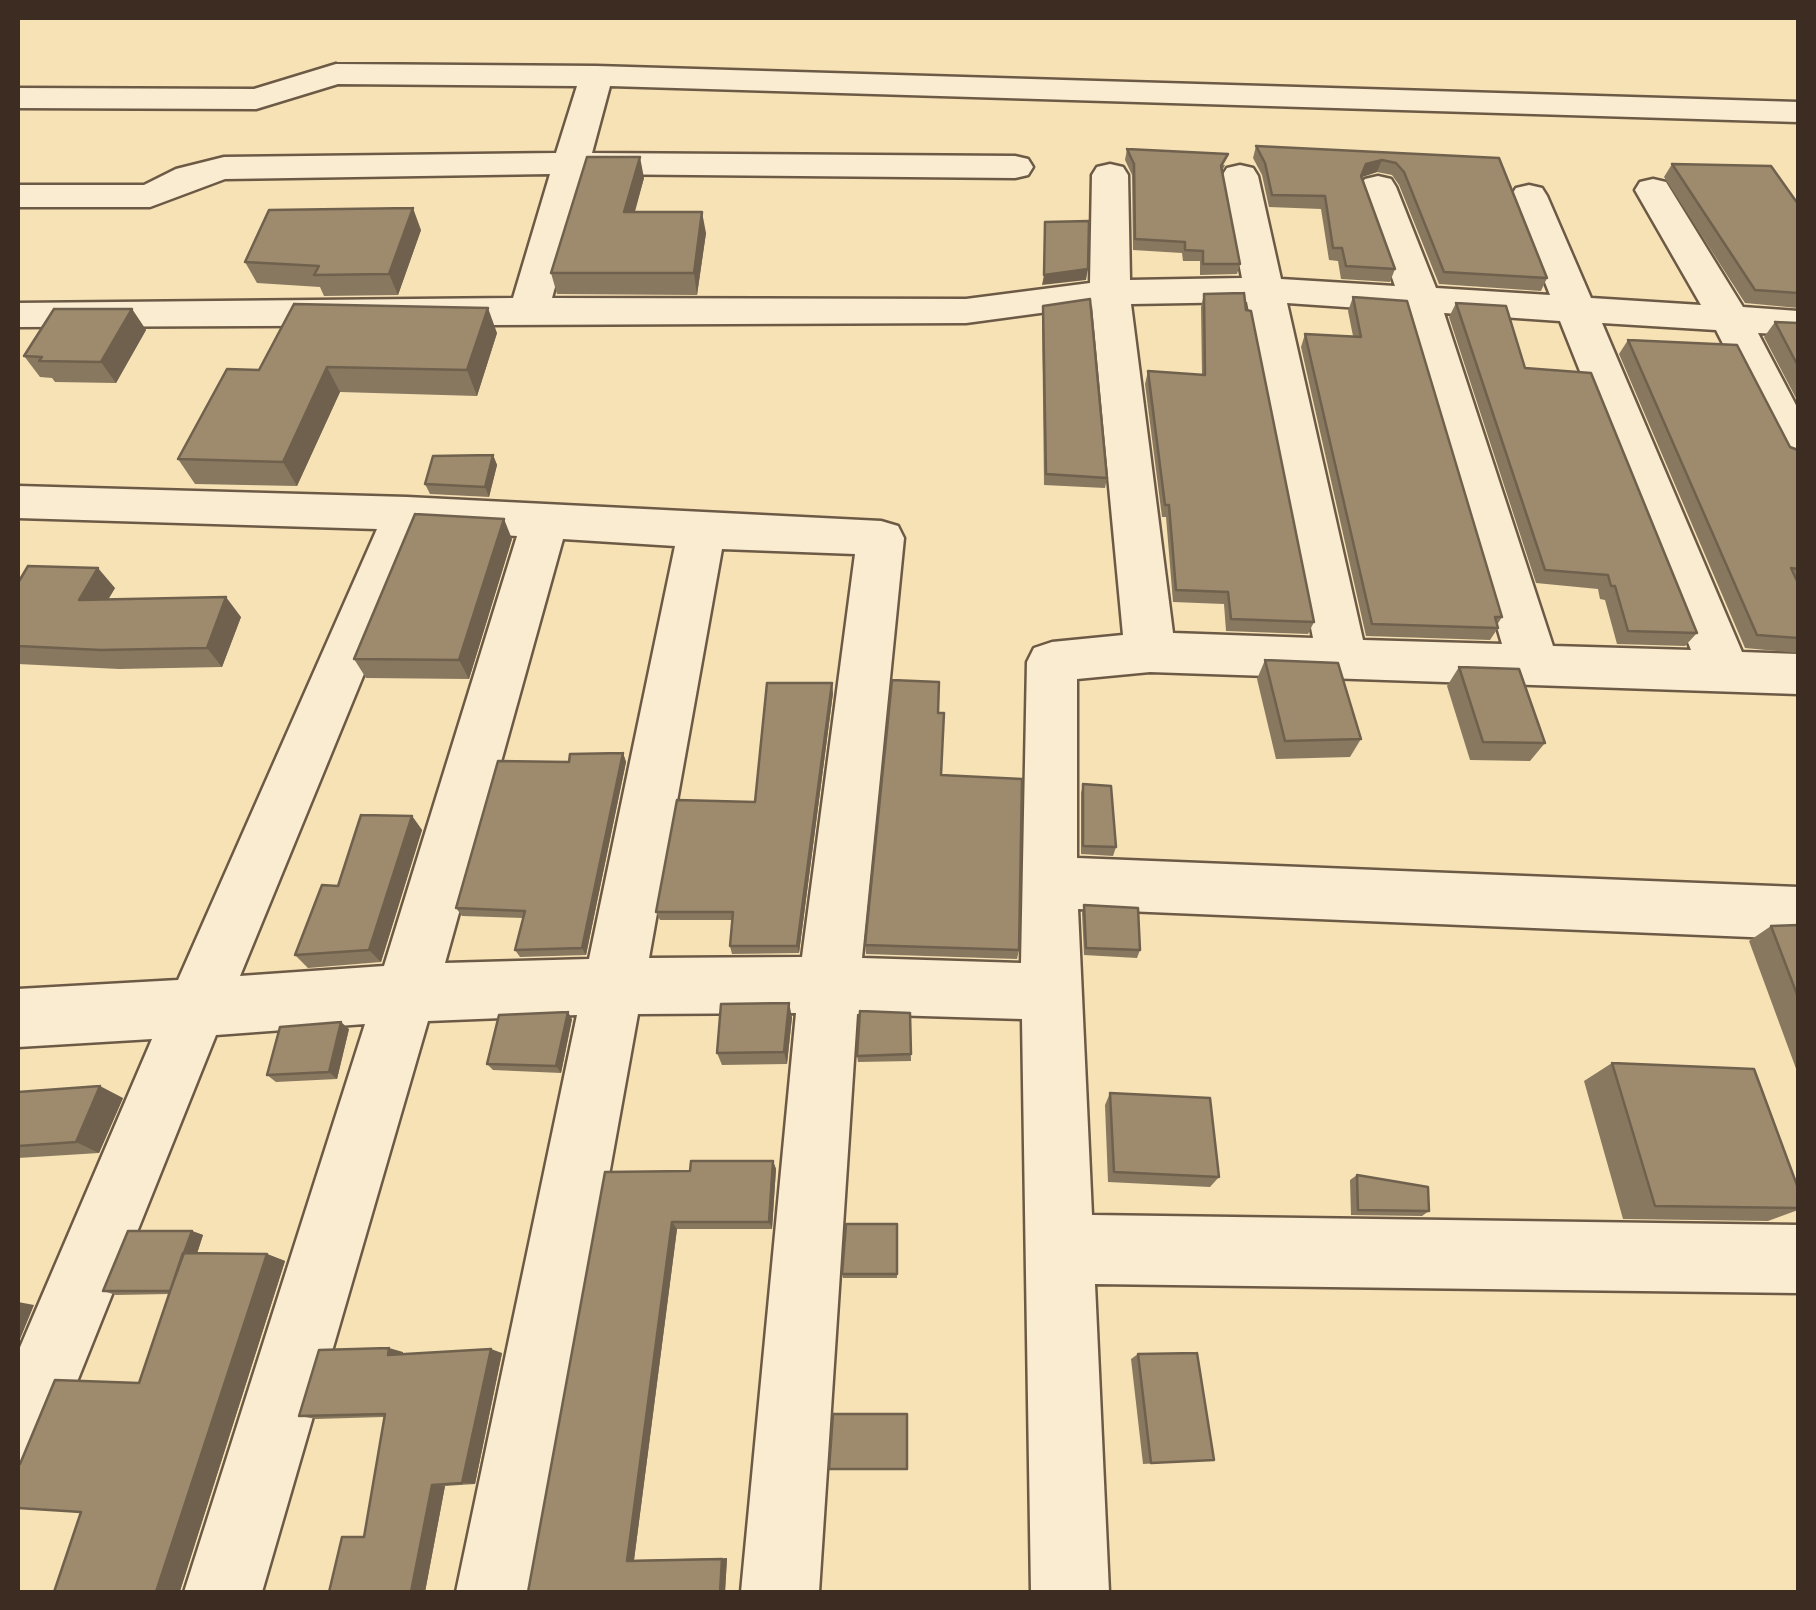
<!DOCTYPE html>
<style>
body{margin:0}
#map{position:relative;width:1816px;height:1610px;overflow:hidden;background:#f7e2b6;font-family:"Libre Caslon Text",serif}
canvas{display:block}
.frame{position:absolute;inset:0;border:20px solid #3d2c21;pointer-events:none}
</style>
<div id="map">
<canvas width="1816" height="1610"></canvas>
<div class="frame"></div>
</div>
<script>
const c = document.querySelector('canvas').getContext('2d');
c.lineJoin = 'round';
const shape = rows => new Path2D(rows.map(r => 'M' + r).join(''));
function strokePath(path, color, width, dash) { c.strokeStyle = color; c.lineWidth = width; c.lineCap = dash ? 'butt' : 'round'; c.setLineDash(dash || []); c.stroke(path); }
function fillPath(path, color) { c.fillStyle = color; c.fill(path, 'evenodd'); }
const minor = shape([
 [336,64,596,66,1798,102,1798,122,610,86,592,153,1015,156,1028,159,1033,167,1028,175,1015,178,586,174,552,298,966,299,1090,283,1092,175,1097,167,1110,164,1123,167,1128,175,1130,280,1242,278,1222,176,1227,168,1240,165,1253,168,1258,176,1281,279,1395,286,1360,187,1365,179,1378,176,1391,179,1396,187,1436,288,1550,295,1511,196,1516,188,1529,185,1542,188,1547,196,1591,298,1701,305,1635,190,1640,182,1653,179,1666,182,1743,307,1798,311,1798,335,1758,333,1798,409,1798,464,1782,460,1716,330,1602,323,1742,652,1798,654,1798,694,1150,672,1077,679,1077,858,1798,887,1798,939,1078,909,1092,1215,1798,1225,1798,1293,1095,1284,1109,1592,1031,1592,1022,1019,857,1014,819,1592,741,1592,796,1013,638,1014,534,1592,456,1592,577,1015,428,1021,262,1592,184,1592,365,1024,216,1035,44,1464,18,1475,18,1352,152,1039,18,1047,18,989,178,980,377,529,18,518,18,486,407,497,881,521,898,526,904,538,862,958,1021,963,1027,662,1034,648,1052,642,1123,635,1092,306,966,323,18,327,18,303,513,298,550,174,225,179,150,207,18,207,18,185,144,185,176,169,224,157,556,153,577,86,338,84,256,109,18,108,18,88,254,89,336,64],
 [1247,302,1313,638,1173,633,1131,304,1247,302],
 [1287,303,1404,311,1502,644,1363,640,1287,303],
 [1444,313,1560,321,1691,650,1553,646,1444,313],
 [423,530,517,536,384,966,240,976,423,530],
 [563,539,675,546,589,959,445,963,563,539],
 [722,549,855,554,802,957,649,958,722,549]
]);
strokePath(minor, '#6c5a46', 5);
fillPath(minor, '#faecd0');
fillPath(shape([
 [1256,146,1499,158,1547,278,1541,291,1439,284,1399,185,1392,175,1377,172,1362,177,1395,269,1390,282,1341,279,1338,261,1329,260,1321,209,1269,207,1262,175,1253,158],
 [1127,149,1225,165,1222,171,1240,264,1237,274,1200,275,1200,261,1183,261,1182,253,1133,250,1132,175,1125,160],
 [1672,164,1798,204,1798,308,1745,303,1664,177],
 [644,178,634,212,706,233,697,295,557,294,551,273],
 [421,230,398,295,324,296,320,287,257,283,245,262],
 [1204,294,1246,310,1314,622,1308,634,1226,631,1224,604,1173,602,1166,517,1162,517,1145,384,1148,371,1202,375,1201,307],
 [1353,297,1502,617,1497,625,1498,628,1490,640,1366,636,1301,347,1305,334,1353,336,1348,311],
 [1456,303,1525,368,1697,633,1685,646,1617,644,1605,600,1600,599,1598,589,1536,583,1449,317],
 [1043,306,1107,478,1105,488,1044,485,1042,317],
 [132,309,146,330,116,383,55,382,52,378,40,377,24,356],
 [1775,322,1798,323,1798,402,1764,337],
 [497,333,477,396,340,392,297,486,195,484,178,459,259,370],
 [1628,340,1790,447,1798,450,1798,653,1745,648,1619,354],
 [493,455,497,465,489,497,430,494,425,484],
 [512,539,469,679,366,678,354,659],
 [18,583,115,588,108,599,241,617,222,667,119,669,18,664],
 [1265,660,1361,739,1350,757,1276,759,1257,679],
 [1459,667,1545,743,1530,761,1470,760,1447,686],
 [833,693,799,953,732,954,730,946,732,920,660,920,656,912,755,802],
 [938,713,941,775,1019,950,1017,959,866,954,865,945],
 [623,753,626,762,586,955,520,957,515,950,523,918,462,916,456,908],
 [1083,784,1116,847,1113,856,1081,854,1081,793],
 [412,816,422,830,381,962,308,968,295,955,338,886],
 [1084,905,1140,950,1137,958,1084,955,1082,913],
 [1798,925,1798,1074,1749,941,1771,926],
 [910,1013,911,1061,858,1062,857,1056],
 [792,1017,787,1064,722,1065,717,1053],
 [572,1019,561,1073,493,1070,487,1064],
 [349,1029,337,1079,276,1082,267,1075],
 [1612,1063,1798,1188,1798,1210,1768,1221,1623,1219,1584,1081],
 [18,1092,123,1098,99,1153,18,1158],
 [1110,1093,1219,1177,1210,1187,1108,1182,1105,1105],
 [773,1161,776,1169,772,1229,677,1229,634,1560,727,1558,725,1592,528,1592,690,1171],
 [1357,1175,1429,1211,1422,1216,1351,1215,1350,1180],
 [897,1224,897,1278,843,1278,842,1274],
 [192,1231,203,1235,197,1253,267,1254,285,1261,180,1591,81,1512,139,1383,169,1294,116,1295,103,1291],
 [403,1352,403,1354,502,1353,475,1484,445,1486,425,1592,329,1592,364,1536,384,1417,316,1419,299,1416],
 [1138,1354,1214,1460,1143,1464,1131,1359]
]), '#88785f');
fillPath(shape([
 [640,157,644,178,629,234,624,212],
 [1382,160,1377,172,1362,177,1361,176,1366,164],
 [413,208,421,230,398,295,389,274],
 [702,212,706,233,697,295,694,273],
 [1088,269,1086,280,1042,285,1044,275],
 [488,308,497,333,477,396,467,370],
 [132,309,146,330,116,383,101,362],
 [327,367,340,392,297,486,283,462],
 [493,455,497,465,489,497,485,487],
 [504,519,512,539,469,679,459,660],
 [98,568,115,588,97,619,79,600],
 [226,597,241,617,222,667,207,648],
 [832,683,833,693,799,953,797,946],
 [623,753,626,762,586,955,582,948],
 [412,816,422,830,381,962,369,950],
 [789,1003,792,1017,787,1064,784,1052],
 [568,1012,572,1019,561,1073,556,1066],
 [341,1022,349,1029,337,1079,329,1072],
 [100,1086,123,1098,99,1153,76,1142],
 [773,1161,776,1169,772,1229,769,1222],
 [672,1222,677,1229,634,1560,627,1561],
 [192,1231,203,1235,184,1294,173,1291],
 [267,1254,285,1261,180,1591,182,1592,156,1592],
 [18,1302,34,1305,18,1344],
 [389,1348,403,1352,402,1359,388,1355],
 [491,1349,502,1353,475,1484,462,1483],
 [432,1485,445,1486,425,1592,411,1592],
 [727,1558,725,1592,720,1592,722,1559]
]), '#6f614d');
const building = shape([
 [1256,146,1499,158,1547,278,1444,272,1404,172,1396,163,1382,160,1366,164,1361,176,1395,269,1346,266,1342,248,1333,248,1325,196,1272,195,1265,163,1256,146],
 [1127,149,1228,154,1221,166,1240,264,1203,264,1203,251,1185,250,1185,242,1135,239,1134,164,1127,149],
 [587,157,640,157,624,212,702,212,694,273,551,273,587,157],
 [1672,164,1771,166,1798,204,1798,293,1755,290,1672,164],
 [413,208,389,274,314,275,319,266,245,262,269,210,413,208],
 [1089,221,1088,269,1044,275,1045,222,1089,221],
 [1244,293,1246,310,1251,311,1314,622,1231,619,1228,592,1176,590,1169,505,1165,505,1148,371,1205,375,1204,294,1244,293],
 [1353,297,1407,301,1502,617,1495,617,1498,628,1372,624,1305,334,1361,337,1353,297],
 [1090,299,1107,478,1046,474,1043,306,1090,299],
 [1456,303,1506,306,1525,368,1591,373,1697,633,1628,631,1615,586,1611,586,1608,575,1545,570,1456,303],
 [294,304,488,308,467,370,327,367,283,462,178,459,227,369,259,370,294,304],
 [54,309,132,309,101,362,39,361,42,357,24,356,54,309],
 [1775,322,1798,323,1798,366,1775,322],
 [1628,340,1737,345,1790,447,1798,450,1798,569,1791,568,1798,583,1798,638,1757,635,1628,340],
 [493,455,485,487,425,484,433,456,493,455],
 [415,514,504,519,459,660,354,659,415,514],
 [28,566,98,568,79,600,226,597,207,648,101,650,18,646,18,583,28,566],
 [1265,660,1338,663,1361,739,1285,741,1265,660],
 [1459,667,1519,669,1545,743,1483,742,1459,667],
 [892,680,939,682,938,713,944,713,941,775,1022,779,1019,950,865,945,892,680],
 [767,683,832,683,797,946,730,946,733,912,656,912,677,800,755,802,767,683],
 [623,753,582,948,515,950,525,911,456,908,498,761,569,762,570,754,623,753],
 [1083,784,1111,786,1116,847,1083,846,1083,784],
 [361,815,412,816,369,950,295,955,322,885,338,886,361,815],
 [1084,905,1138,908,1140,950,1086,948,1084,905],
 [1798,925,1798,997,1771,926,1798,925],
 [789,1003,784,1052,717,1053,721,1004,789,1003],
 [860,1011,910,1013,911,1054,857,1056,860,1011],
 [568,1012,556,1066,487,1064,499,1015,568,1012],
 [341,1022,329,1072,267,1075,280,1027,341,1022],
 [1612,1063,1754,1069,1798,1188,1798,1208,1655,1206,1612,1063],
 [100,1086,76,1142,18,1146,18,1092,100,1086],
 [1110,1093,1210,1098,1219,1177,1114,1172,1110,1093],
 [691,1161,773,1161,769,1222,672,1222,627,1561,722,1559,720,1592,528,1592,605,1172,690,1171,691,1161],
 [1357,1175,1428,1187,1429,1211,1358,1210,1357,1175],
 [846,1224,897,1224,897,1274,842,1274,846,1224],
 [128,1231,192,1231,170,1291,103,1291,128,1231],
 [183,1253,267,1254,156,1592,54,1592,81,1512,18,1508,18,1465,20,1464,55,1380,139,1383,183,1253],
 [389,1348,388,1355,491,1349,462,1483,432,1485,411,1592,329,1592,342,1537,364,1537,385,1414,299,1416,319,1350,389,1348],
 [1197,1353,1214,1460,1151,1463,1138,1354,1197,1353],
 [833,1414,907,1414,907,1469,829,1469,833,1414]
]);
fillPath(building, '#9e8b6e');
strokePath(building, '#6f614d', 2.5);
</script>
